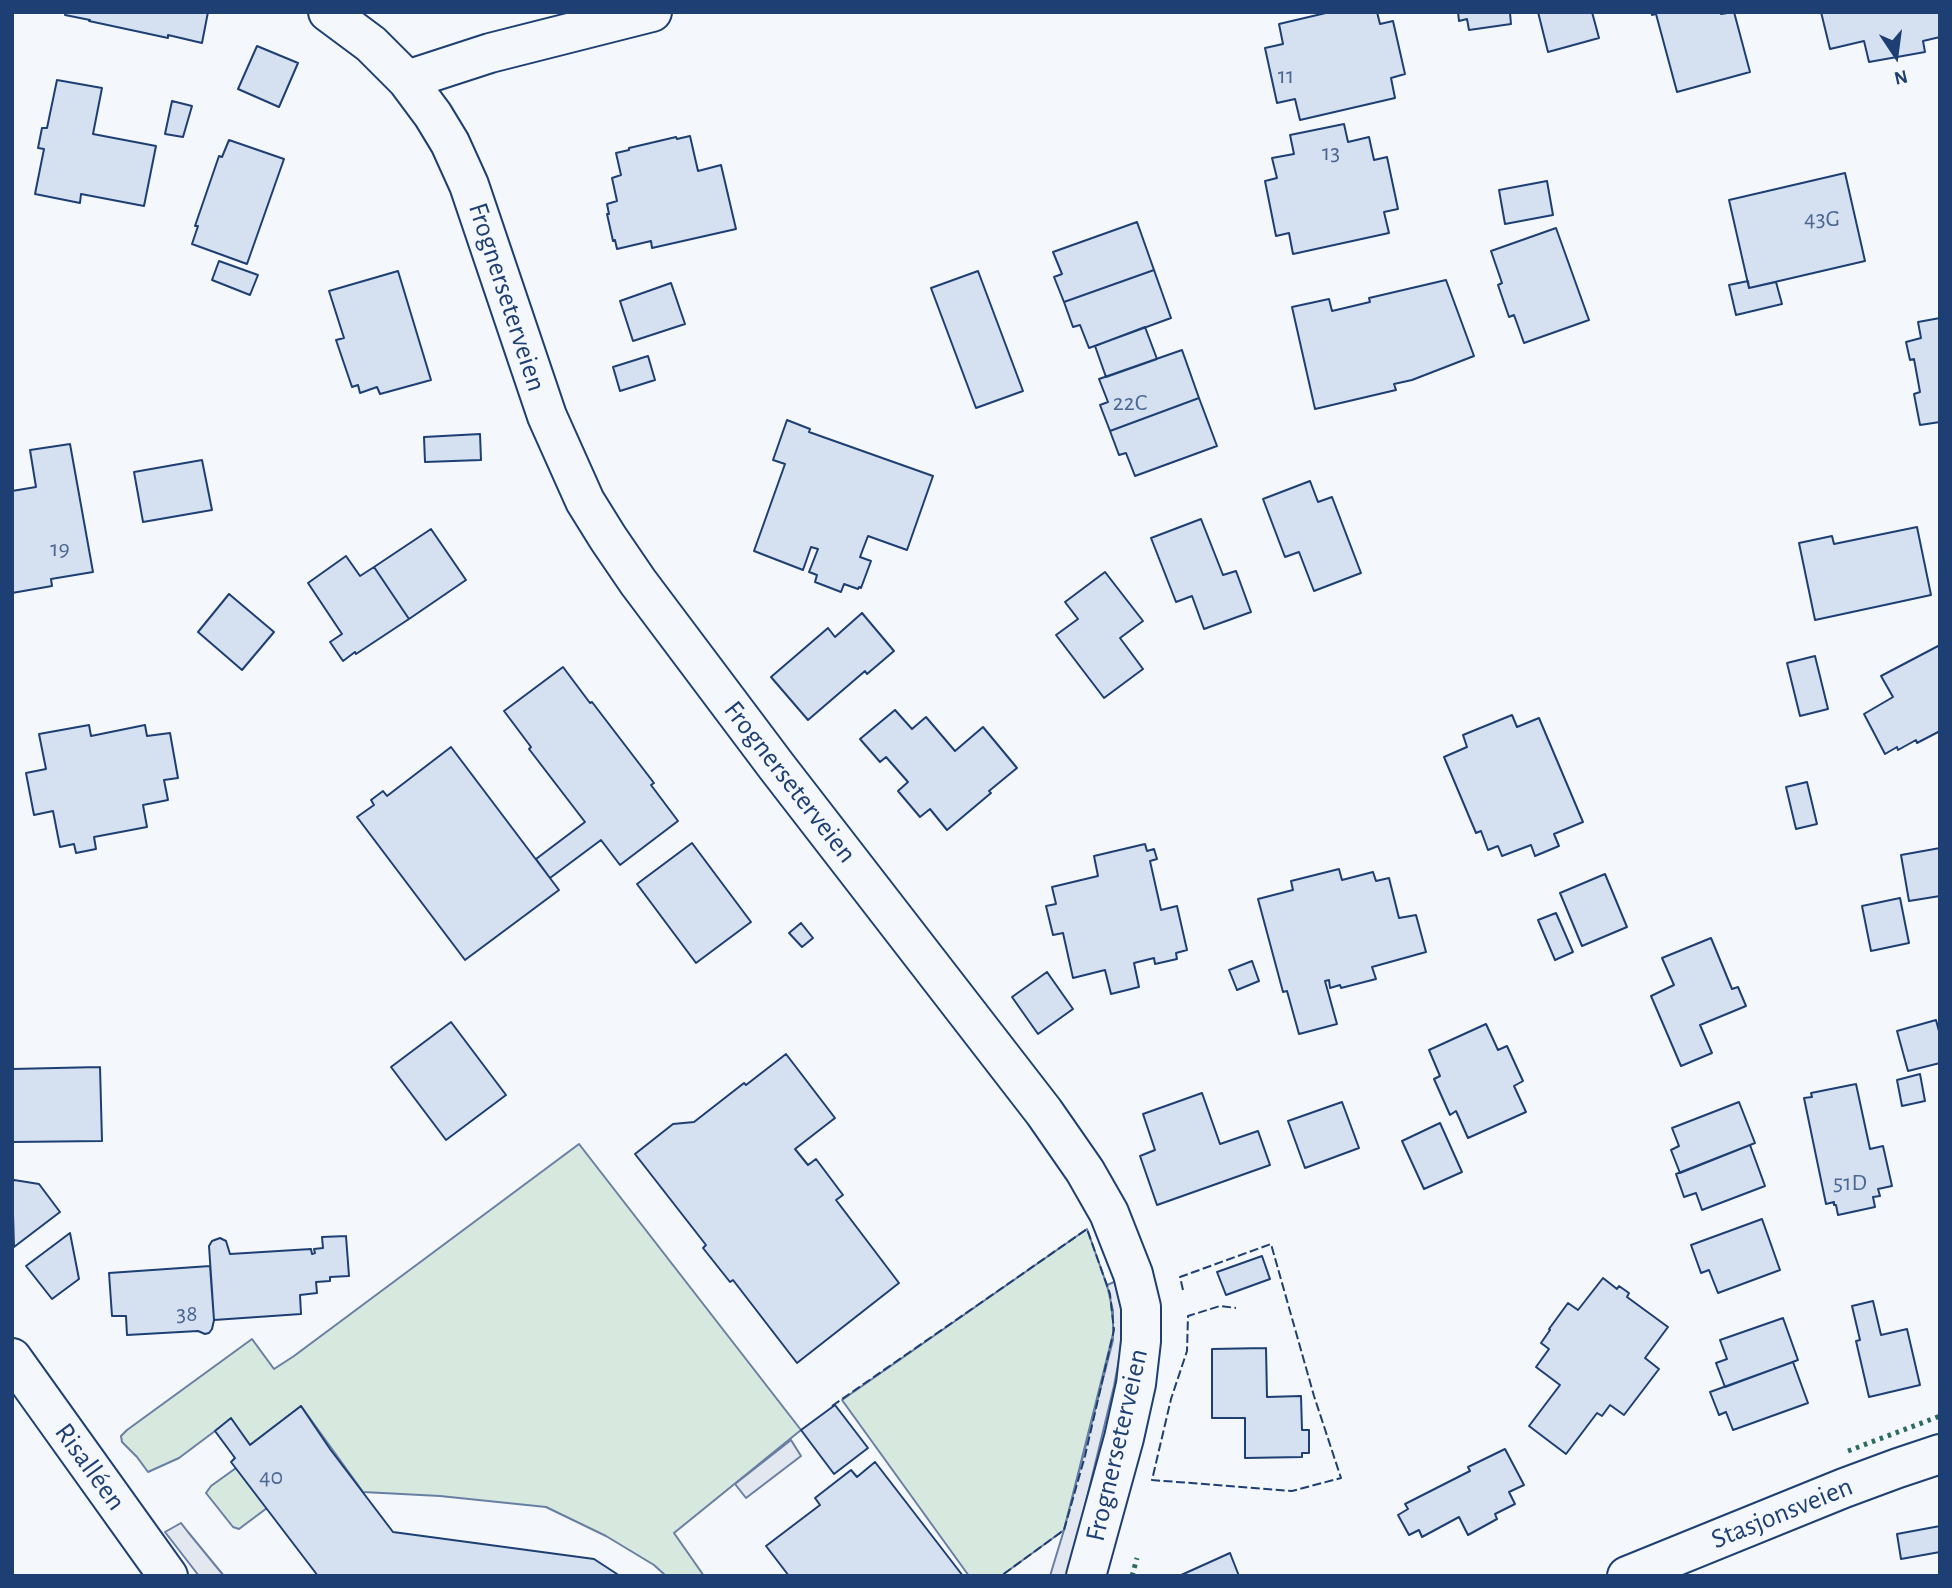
<!DOCTYPE html>
<meta charset="utf-8">
<style>
body{margin:0}
#map{position:relative;width:1952px;height:1588px;overflow:hidden;background:#f4f7fb;font-family:"Alegreya Sans",sans-serif}
canvas{display:block}
.frame{position:absolute;inset:0;border:14px solid #1d3f73;pointer-events:none}
.north{position:absolute;left:1861px;top:21px;width:70px;height:70px;-webkit-text-stroke:5px #f4f7fb;paint-order:stroke;rotate:167deg;font-size:19px;font-weight:700;line-height:28px;text-align:center;color:#1d3f73}
.north::after{content:'';display:block;margin:auto;width:24px;height:32px;background:#1d3f73;clip-path:polygon(50% 0,100% 100%,50% 72%,0 100%)}
</style>
<div id="map">
<canvas width="1952" height="1588"></canvas>
<div class="frame"></div>
<div class="north">N</div>
</div>
<script>
const c = document.querySelector('canvas').getContext('2d');
c.lineJoin = 'round';
function fillPath(path, color) { c.fillStyle = color; c.fill(path, 'evenodd'); }
const shape = rows => new Path2D(rows.map(r => 'M' + r).join(''));
function strokePath(path, color, width, dash) { c.strokeStyle = color; c.lineWidth = width; c.lineCap = dash ? 'butt' : 'round'; c.setLineDash(dash || []); c.stroke(path); }
function drawText(font, color, halo, rows, align = 'center') {
  c.font = font + ' "Alegreya Sans",sans-serif'; c.lineWidth = 5; c.setLineDash([]); c.textBaseline = 'middle'; c.strokeStyle = halo; c.fillStyle = color; for (const [text, x, y, turn = 0] of rows) {
    c.save(); c.translate(x, y); c.rotate((+turn || 0) * Math.PI / 180); c.textAlign = isNaN(turn) ? turn : align; if (halo) c.strokeText(text, 0, 0); c.fillText(text, 0, 0); c.restore();
  }
}
const green = shape([
 [579,1144,801,1430,674,1533,704,1576,666,1576,654,1565,606,1536,546,1507,440,1496,363,1492,301,1406,250,1445,231,1419,179,1458,148,1472,137,1457,122,1442,121,1436,127,1430,252,1339,274,1369,294,1356,579,1144],
 [1087,1229,1110,1294,1114,1330,1064,1530,1001,1576,969,1576,842,1400,1087,1229],
 [236,1468,267,1508,239,1529,233,1527,206,1493,211,1486,236,1468]
]);
fillPath(green, '#d7e8df');
strokePath(green, '#687fa3', 2);
const parking = shape([
 [1119,1280,1126,1323,1114,1386,1068,1576,1050,1576,1064,1530,1113,1340,1113,1311,1107,1285,1119,1280],
 [791,1440,801,1456,746,1498,735,1484,791,1440],
 [181,1523,188,1532,224,1576,199,1576,165,1532,181,1523]
]);
fillPath(parking, '#e3e8f0');
strokePath(parking, '#687fa3', 2);
const building = shape([
 [66,12,208,12,202,43,168,35,168,38,89,21,90,20,65,15,66,12],
 [1330,12,1377,12,1380,24,1393,21,1405,74,1391,78,1395,98,1300,120,1295,99,1277,103,1265,48,1283,44,1279,24,1330,12],
 [1458,12,1514,12,1510,13,1511,24,1469,30,1467,19,1459,21,1458,12],
 [1538,12,1592,12,1599,38,1548,52,1538,12],
 [1651,12,1721,12,1721,14,1734,12,1750,72,1677,92,1656,14,1652,15,1651,12],
 [1821,12,1940,13,1940,37,1923,41,1925,52,1869,62,1864,41,1830,49,1821,12],
 [257,46,298,63,279,107,238,89,257,46],
 [57,80,102,88,93,134,156,146,144,206,81,194,80,203,35,194,44,149,38,148,42,128,47,128,57,80],
 [172,101,192,106,183,137,165,134,172,101],
 [1344,124,1348,142,1369,137,1374,160,1387,157,1398,209,1384,212,1389,233,1293,254,1289,233,1276,236,1265,181,1277,178,1272,158,1294,154,1290,135,1344,124],
 [690,136,698,171,721,165,736,229,652,248,651,241,617,249,615,240,613,241,607,214,609,214,607,204,617,201,612,178,621,175,616,153,629,150,629,148,676,137,677,139,690,136],
 [229,140,284,159,247,264,192,244,198,226,195,226,219,156,222,157,229,140],
 [1845,173,1865,261,1749,288,1729,200,1845,173],
 [1547,181,1553,215,1505,224,1499,190,1547,181],
 [1137,222,1154,270,1064,302,1054,277,1062,274,1053,252,1137,222],
 [1556,228,1589,320,1524,343,1514,315,1509,317,1498,285,1502,283,1491,251,1556,228],
 [219,261,258,275,250,295,212,280,219,261],
 [1154,270,1171,318,1089,348,1080,325,1073,327,1064,302,1154,270],
 [398,271,431,380,380,394,377,387,360,393,358,385,352,387,336,340,344,338,329,291,398,271],
 [978,271,1023,391,976,408,931,288,978,271],
 [1446,280,1474,356,1412,380,1394,384,1396,390,1315,409,1292,307,1329,299,1332,311,1370,302,1369,298,1446,280],
 [1748,281,1749,288,1776,282,1782,304,1736,315,1729,285,1748,281],
 [671,283,685,324,633,341,620,301,671,283],
 [1940,318,1940,422,1920,425,1914,394,1920,392,1914,359,1910,360,1906,342,1921,338,1918,322,1940,318],
 [1145,327,1157,359,1106,377,1095,346,1145,327],
 [1182,350,1199,398,1110,431,1100,405,1108,402,1099,379,1182,350],
 [648,356,655,380,620,391,613,367,648,356],
 [1199,398,1217,446,1135,476,1126,453,1119,455,1110,431,1199,398],
 [787,420,810,429,809,432,933,476,907,550,868,536,860,557,871,561,861,588,859,587,858,589,844,584,841,592,815,582,817,575,809,572,818,549,811,547,803,570,754,551,785,464,773,460,787,420],
 [480,434,481,460,425,462,424,437,480,434],
 [70,444,93,572,51,579,52,586,12,593,12,491,36,487,30,450,70,444],
 [202,460,212,510,143,522,134,472,202,460],
 [1310,481,1318,502,1332,497,1361,573,1314,591,1299,552,1285,557,1263,499,1310,481],
 [1201,519,1223,575,1236,571,1251,612,1204,629,1192,596,1176,602,1151,538,1201,519],
 [1917,527,1931,595,1815,620,1799,543,1832,536,1834,544,1917,527],
 [431,529,466,580,409,619,374,567,431,529],
 [346,556,360,576,374,567,409,619,356,654,355,652,343,661,330,642,342,634,308,583,346,556],
 [1105,572,1143,621,1120,638,1143,669,1104,698,1056,635,1078,619,1065,602,1105,572],
 [229,594,274,632,242,670,198,632,229,594],
 [862,613,894,651,867,674,865,671,808,720,771,677,828,628,835,637,862,613],
 [1940,645,1940,731,1917,743,1916,740,1898,750,1897,747,1885,754,1864,714,1893,697,1881,676,1940,645],
 [1815,656,1828,709,1800,716,1787,663,1815,656],
 [563,667,590,703,592,702,654,783,651,785,678,821,620,865,601,840,550,878,536,859,585,822,529,749,531,747,504,711,563,667],
 [895,710,912,729,926,717,955,751,983,727,1017,768,989,791,991,793,947,830,930,809,920,817,898,791,908,782,886,757,880,762,860,739,895,710],
 [1512,715,1517,727,1539,718,1583,822,1554,834,1559,846,1535,856,1531,845,1502,856,1498,846,1488,850,1481,831,1476,833,1444,757,1467,747,1463,735,1512,715],
 [89,725,91,736,145,725,147,736,170,733,178,778,164,780,168,800,143,805,147,827,94,837,96,849,76,853,74,844,60,847,53,811,34,815,26,773,46,769,39,734,89,725],
 [451,747,559,890,465,960,357,817,374,805,371,800,383,791,387,796,451,747],
 [1807,782,1817,824,1796,829,1786,787,1807,782],
 [692,843,751,922,696,963,637,884,692,843],
 [1145,844,1147,851,1154,849,1157,859,1150,861,1161,910,1177,906,1187,950,1176,953,1177,959,1155,964,1154,958,1134,963,1139,987,1111,994,1105,970,1073,978,1063,933,1053,935,1046,906,1056,904,1052,887,1098,876,1094,856,1145,844],
 [1940,848,1940,896,1909,901,1901,855,1940,848],
 [1339,869,1342,880,1373,872,1376,881,1389,878,1399,918,1416,915,1426,952,1372,967,1376,979,1341,988,1340,985,1330,988,1329,980,1325,981,1337,1024,1299,1034,1287,991,1283,992,1258,899,1293,890,1291,881,1339,869],
 [1605,874,1627,927,1582,946,1560,893,1605,874],
 [1900,898,1909,943,1871,951,1862,906,1900,898],
 [1556,913,1573,952,1555,960,1538,920,1556,913],
 [801,923,813,938,802,947,789,933,801,923],
 [1711,938,1732,989,1738,987,1746,1006,1700,1025,1712,1053,1681,1066,1651,996,1674,985,1662,958,1711,938],
 [1252,961,1259,981,1237,990,1229,970,1252,961],
 [1047,972,1073,1009,1038,1034,1012,997,1047,972],
 [1936,1020,1940,1035,1940,1063,1908,1071,1897,1031,1936,1020],
 [451,1022,506,1095,446,1140,391,1067,451,1022],
 [1486,1024,1498,1050,1507,1046,1523,1081,1514,1086,1526,1112,1468,1138,1456,1111,1450,1115,1434,1079,1440,1076,1429,1050,1486,1024],
 [786,1054,835,1118,795,1149,808,1165,816,1159,843,1195,836,1200,899,1283,797,1363,733,1280,730,1282,703,1248,706,1245,635,1154,673,1124,694,1122,744,1083,746,1085,786,1054],
 [100,1067,102,1141,12,1142,12,1069,100,1067],
 [1920,1074,1925,1101,1902,1106,1897,1080,1920,1074],
 [1856,1084,1870,1149,1883,1146,1892,1186,1878,1189,1880,1196,1873,1197,1875,1207,1838,1215,1836,1205,1834,1205,1834,1202,1826,1204,1804,1098,1812,1097,1811,1093,1856,1084],
 [1202,1093,1220,1144,1258,1131,1270,1165,1157,1205,1140,1156,1155,1150,1143,1114,1202,1093],
 [1342,1102,1359,1148,1305,1168,1288,1121,1342,1102],
 [1739,1102,1755,1143,1680,1173,1671,1150,1679,1146,1672,1128,1739,1102],
 [1440,1123,1462,1172,1424,1189,1402,1141,1440,1123],
 [1750,1145,1765,1186,1702,1210,1696,1193,1684,1197,1676,1174,1750,1145],
 [14,1180,39,1184,60,1212,14,1247,12,1182,14,1180],
 [1762,1219,1780,1270,1718,1293,1709,1270,1701,1273,1691,1245,1762,1219],
 [70,1233,79,1279,52,1299,26,1266,70,1233],
 [346,1236,349,1276,330,1277,330,1281,316,1282,317,1293,300,1295,301,1314,214,1320,209,1246,212,1241,220,1238,226,1241,230,1254,311,1249,312,1254,315,1253,314,1249,323,1248,322,1237,346,1236],
 [1262,1256,1270,1279,1226,1295,1217,1272,1262,1256],
 [210,1266,214,1320,212,1329,209,1333,205,1334,198,1331,127,1335,126,1316,112,1316,109,1273,210,1266],
 [1603,1278,1617,1289,1619,1286,1629,1293,1627,1297,1668,1327,1645,1358,1659,1369,1624,1415,1610,1405,1602,1416,1597,1413,1566,1454,1529,1426,1560,1385,1536,1367,1549,1349,1541,1343,1550,1330,1549,1329,1568,1303,1578,1310,1603,1278],
 [1873,1301,1881,1335,1907,1329,1920,1385,1869,1397,1856,1341,1860,1340,1852,1306,1873,1301],
 [1783,1318,1798,1360,1725,1387,1716,1363,1727,1359,1720,1340,1783,1318],
 [1266,1348,1267,1397,1301,1396,1302,1430,1309,1430,1309,1453,1302,1453,1302,1457,1245,1458,1245,1418,1212,1418,1212,1349,1266,1348],
 [1793,1362,1808,1403,1733,1430,1726,1412,1719,1415,1710,1392,1793,1362],
 [835,1405,868,1448,834,1474,801,1430,835,1405],
 [301,1406,330,1449,393,1532,594,1559,620,1576,318,1576,231,1462,235,1458,215,1431,231,1418,250,1445,301,1406],
 [1505,1449,1524,1485,1509,1492,1515,1504,1495,1514,1497,1519,1468,1535,1459,1517,1422,1537,1419,1530,1409,1535,1398,1515,1408,1509,1405,1504,1470,1471,1468,1467,1505,1449],
 [875,1462,963,1576,789,1576,766,1546,820,1505,815,1498,851,1470,857,1477,875,1462],
 [1940,1526,1940,1552,1901,1559,1897,1534,1940,1526],
 [1230,1553,1239,1576,1179,1576,1230,1553]
]);
fillPath(building, '#d5e0f0');
strokePath(building, '#1d3f73', 2);
const minor = shape([
 [328,12,371,44,407,80,433,115,450,143,469,185,547,416,585,501,608,538,638,582,777,767,1044,1112,1085,1171,1109,1213,1133,1274,1141,1307,1141,1341,1136,1384,1124,1438,1086,1576],
 [407,80,490,53,652,12],
 [12,1358,168,1576],
 [1627,1576,1844,1488,1898,1468,1940,1454]
]);
strokePath(minor, '#1d3f73', 42);
strokePath(minor, '#f4f7fb', 38);
strokePath(shape([
 [1848,1451,1940,1416],
 [1132,1576,1137,1558]
]), '#2c6c60', 5, [3.5, 5]);
strokePath(shape([
 [1183,1290,1180,1277,1271,1244,1314,1396,1341,1478,1292,1491,1152,1480,1171,1399,1187,1351,1188,1316,1220,1306,1236,1308],
 [832,1406,1087,1229,1110,1294,1114,1330,1085,1456,1064,1530,1001,1576]
]), '#1d3f73', 2, [9, 3.5]);
drawText('24px', '#4b6792', null, [
 ["11",1286,76],
 ["13",1331,153],
 ["43G",1822,219],
 ["22C",1130,403],
 ["19",60,549],
 ["51D",1850,1183],
 ["38",187,1314],
 ["40",271,1477]
]);
drawText('28px', '#1d3f73', '#f4f7fb', [
 ["Frognerseterveien",507,297,72],
 ["Frognerseterveien",790,782,52],
 ["Frognerseterveien",1117,1445,-77],
 ["Risalléen",90,1467,54],
 ["Stasjonsveien",1782,1513,-22]
]);
</script>
